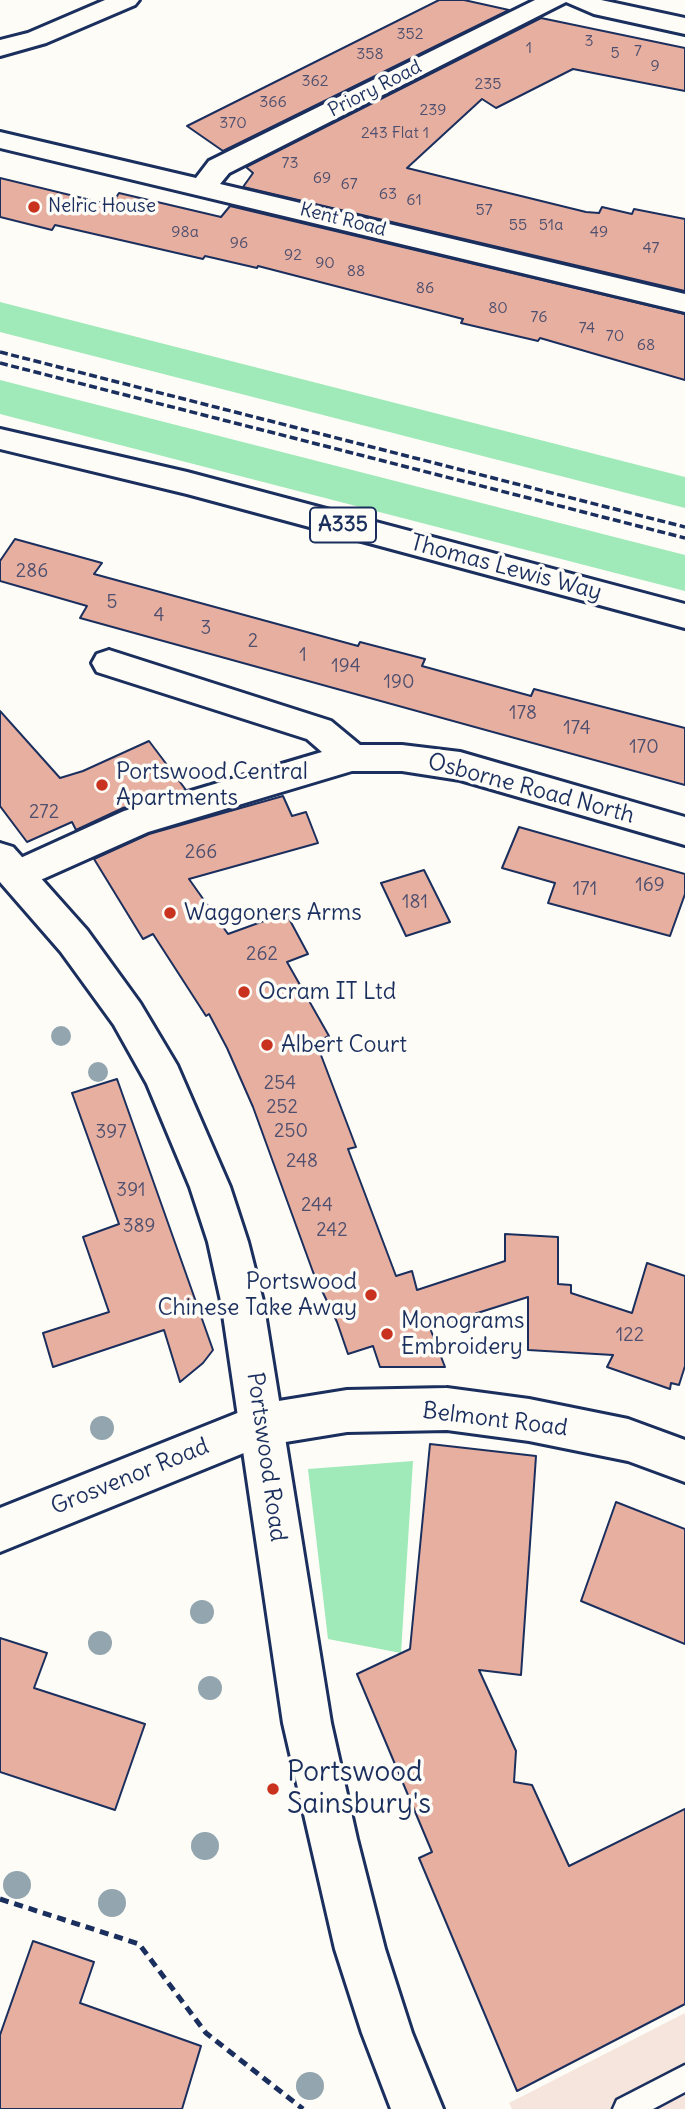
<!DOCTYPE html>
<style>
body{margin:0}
canvas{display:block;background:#fdfcf7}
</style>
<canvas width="685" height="2109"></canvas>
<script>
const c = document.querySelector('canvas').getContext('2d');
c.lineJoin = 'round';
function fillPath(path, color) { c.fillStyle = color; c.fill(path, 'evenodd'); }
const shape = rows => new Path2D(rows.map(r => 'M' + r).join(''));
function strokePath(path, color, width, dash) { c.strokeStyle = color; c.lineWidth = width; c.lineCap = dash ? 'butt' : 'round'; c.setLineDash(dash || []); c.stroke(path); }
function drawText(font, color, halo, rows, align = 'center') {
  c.font = font + ' Delius,sans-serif'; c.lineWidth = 7; c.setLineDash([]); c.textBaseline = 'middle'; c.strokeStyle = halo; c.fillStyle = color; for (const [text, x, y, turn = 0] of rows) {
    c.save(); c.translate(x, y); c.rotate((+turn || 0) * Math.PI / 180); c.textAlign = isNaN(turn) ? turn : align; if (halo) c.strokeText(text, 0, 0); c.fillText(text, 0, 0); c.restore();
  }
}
fillPath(shape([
 [685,2013,685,2109,512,2109,509,2103]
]), '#f6e5dd');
fillPath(shape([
 [0,302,685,477,685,508,0,332],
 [0,380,685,555,685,591,0,414],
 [413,1461,401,1653,328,1639,308,1469]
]), '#a0e9b8');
const building = shape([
 [439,0,464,0,509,10,223,151,187,126,439,0],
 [541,18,685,48,685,91,573,69,496,108,482,99,407,168,586,212,599,213,602,207,632,214,634,209,685,219,685,291,243,187,253,173,246,167,541,18],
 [0,178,111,205,119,193,221,217,230,206,685,314,685,380,540,338,538,341,461,323,463,319,258,266,257,268,205,256,203,259,55,225,52,230,0,217,0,178],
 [15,539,102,563,94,574,358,646,360,642,425,659,422,666,531,696,534,689,685,728,685,785,80,618,87,606,0,581,0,561,15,539],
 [0,711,60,778,83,771,149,741,186,790,123,808,76,830,72,822,27,842,0,806,0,711],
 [283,796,292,816,306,812,318,843,189,879,228,934,286,913,308,954,287,962,329,1036,316,1042,356,1147,348,1149,396,1276,412,1271,417,1290,505,1261,505,1234,558,1237,558,1284,571,1285,571,1293,632,1313,647,1263,685,1276,685,1366,679,1385,671,1383,670,1389,607,1367,613,1355,528,1350,528,1297,430,1328,445,1367,380,1367,373,1346,348,1354,337,1322,313,1272,253,1107,227,1048,209,1014,206,1016,153,934,143,939,94,859,149,834,283,796],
 [519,827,685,874,685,894,670,936,548,903,555,883,502,868,519,827],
 [424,870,450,922,406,936,381,883,424,870],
 [117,1079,213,1350,203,1363,180,1382,164,1330,53,1367,43,1333,109,1312,83,1237,119,1224,72,1093,117,1079],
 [430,1444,536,1456,521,1675,479,1670,516,1751,514,1782,532,1785,569,1866,685,1809,685,2004,517,2091,419,1858,432,1852,357,1674,410,1649,430,1444],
 [616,1502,685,1529,685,1644,581,1601,616,1502],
 [0,1638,47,1653,34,1688,145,1724,115,1810,0,1772,0,1638],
 [33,1941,94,1962,80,2003,201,2046,182,2109,0,2109,0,2035,33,1941]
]);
fillPath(building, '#e7afa0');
strokePath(building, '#1b2f5e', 2);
const service = shape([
 [685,2065,685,2092,653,2109,613,2109,617,2100,685,2065]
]);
const minor = shape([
 [105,0,139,0,135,5,46,43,0,56,0,40,28,33,105,0],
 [535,0,601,0,685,18,685,34,594,14,566,2,229,173,220,184,685,294,685,312,0,148,0,132,196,178,209,161,535,0],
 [109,650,331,721,360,745,402,745,460,752,685,817,685,845,460,780,402,771,352,771,148,832,18,890,5,885,0,875,5,865,124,811,322,752,307,739,97,672,92,663,97,654,109,650],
 [447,1388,529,1399,628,1419,685,1440,685,1482,628,1461,529,1441,447,1430,347,1432,261,1446,0,1552,0,1508,260,1404,347,1390,447,1388]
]);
const tertiary = shape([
 [0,843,13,847,87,930,140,1003,177,1065,230,1187,248,1242,263,1301,331,1723,357,1839,385,1949,412,2033,443,2109,391,2109,362,2033,335,1949,283,1723,221,1301,208,1242,190,1187,147,1084,114,1025,61,952,0,882,0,843]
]);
const primary = shape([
 [0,429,187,472,685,604,685,628,187,494,0,449,0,429]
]);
strokePath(service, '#1b2f5e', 5);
strokePath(minor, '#1b2f5e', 6);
strokePath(tertiary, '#1b2f5e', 6);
strokePath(primary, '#1b2f5e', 6);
strokePath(shape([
 [0,1899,139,1944,206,2033,303,2109]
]), '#1b2f5e', 5, [9, 6]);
fillPath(service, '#fdfcf7');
fillPath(minor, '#fdfcf7');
fillPath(tertiary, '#fdfcf7');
fillPath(primary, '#fdfcf7');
strokePath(shape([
 [0,352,685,527],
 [0,363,685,538]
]), '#1b2f5e', 3.5, [8, 3.5]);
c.fillStyle = '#93a5af';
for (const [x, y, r] of [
 [61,1036,10],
 [98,1072,10],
 [102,1428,12],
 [202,1612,12],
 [100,1643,12],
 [210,1688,12],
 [205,1846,14],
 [17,1885,14],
 [112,1903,14],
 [310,2086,14]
]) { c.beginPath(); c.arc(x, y, r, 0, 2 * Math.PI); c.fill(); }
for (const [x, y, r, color] of [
 [34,207,7,"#c8321e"],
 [102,785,7,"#c8321e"],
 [170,913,7,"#c8321e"],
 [244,992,7,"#c8321e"],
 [267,1045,7,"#c8321e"],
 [371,1295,7,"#c8321e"],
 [387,1334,7,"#c8321e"],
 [273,1789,7,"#c8321e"]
]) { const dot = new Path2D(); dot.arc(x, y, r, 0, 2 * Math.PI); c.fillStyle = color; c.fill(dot); strokePath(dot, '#fdfcf7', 2.5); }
drawText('16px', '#4e4f6e', null, [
 ["352",410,34],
 ["3",589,41],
 ["1",529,48],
 ["7",638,51],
 ["5",615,53],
 ["358",370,54],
 ["9",655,66],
 ["362",315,81],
 ["235",488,84],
 ["366",273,102],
 ["239",433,110],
 ["370",233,123],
 ["243 Flat 1",395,133],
 ["73",290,163],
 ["69",322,178],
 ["67",349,184],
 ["63",388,194],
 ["61",414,200],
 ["57",484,210],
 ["55",518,225],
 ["51a",551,225],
 ["98a",185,232],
 ["49",599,232],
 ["96",239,243],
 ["47",651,248],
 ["92",293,255],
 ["90",325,263],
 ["88",356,271],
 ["86",425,288],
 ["80",498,308],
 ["76",539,317],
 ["74",587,328],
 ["70",615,336],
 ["68",646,345]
]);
drawText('19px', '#1b2f5e', '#fdfcf7', [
 ["Priory Road",375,89,-27],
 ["Kent Road",343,220,14]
]);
drawText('19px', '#1b2f5e', '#fdfcf7', [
 ["Nelric House",48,207]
], 'left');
drawText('19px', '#4e4f6e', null, [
 ["286",32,572],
 ["5",112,603],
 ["4",159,616],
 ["3",206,629],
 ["2",253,642],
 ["1",303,656],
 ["194",346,667],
 ["190",399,683],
 ["178",523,714],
 ["174",577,729],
 ["170",644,748],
 ["272",44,813],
 ["266",201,853],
 ["169",650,886],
 ["171",585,890],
 ["181",415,903],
 ["262",262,955],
 ["254",280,1084],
 ["252",282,1108],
 ["250",291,1132],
 ["397",111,1133],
 ["248",302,1162],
 ["391",131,1191],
 ["244",317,1206],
 ["389",139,1227],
 ["242",332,1231],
 ["122",630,1336]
]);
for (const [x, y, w] of [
 [343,525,66]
]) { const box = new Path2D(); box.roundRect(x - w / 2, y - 17.5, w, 35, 5); c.fillStyle = '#fdfcf7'; c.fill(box); strokePath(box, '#1b2f5e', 2); }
drawText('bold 21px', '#1b2f5e', null, [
 ["A335",343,525]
]);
drawText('23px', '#1b2f5e', '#fdfcf7', [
 ["Thomas Lewis Way",506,568,15],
 ["Osborne Road North",531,789,15],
 ["Belmont Road",495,1420,7],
 ["Portswood Road",266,1457,82],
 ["Grosvenor Road",130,1477,-22]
]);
drawText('23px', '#1b2f5e', '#fdfcf7', [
 ["Portswood Central",116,772],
 ["Apartments",116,798],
 ["Waggoners Arms",184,913],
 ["Ocram IT Ltd",258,992],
 ["Albert Court",281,1045],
 ["Portswood",357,1282,"right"],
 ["Chinese Take Away",357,1308,"right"],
 ["Monograms",401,1321],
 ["Embroidery",401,1347]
], 'left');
drawText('28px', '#1b2f5e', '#fdfcf7', [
 ["Portswood",287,1773],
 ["Sainsbury's",287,1805]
], 'left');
</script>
